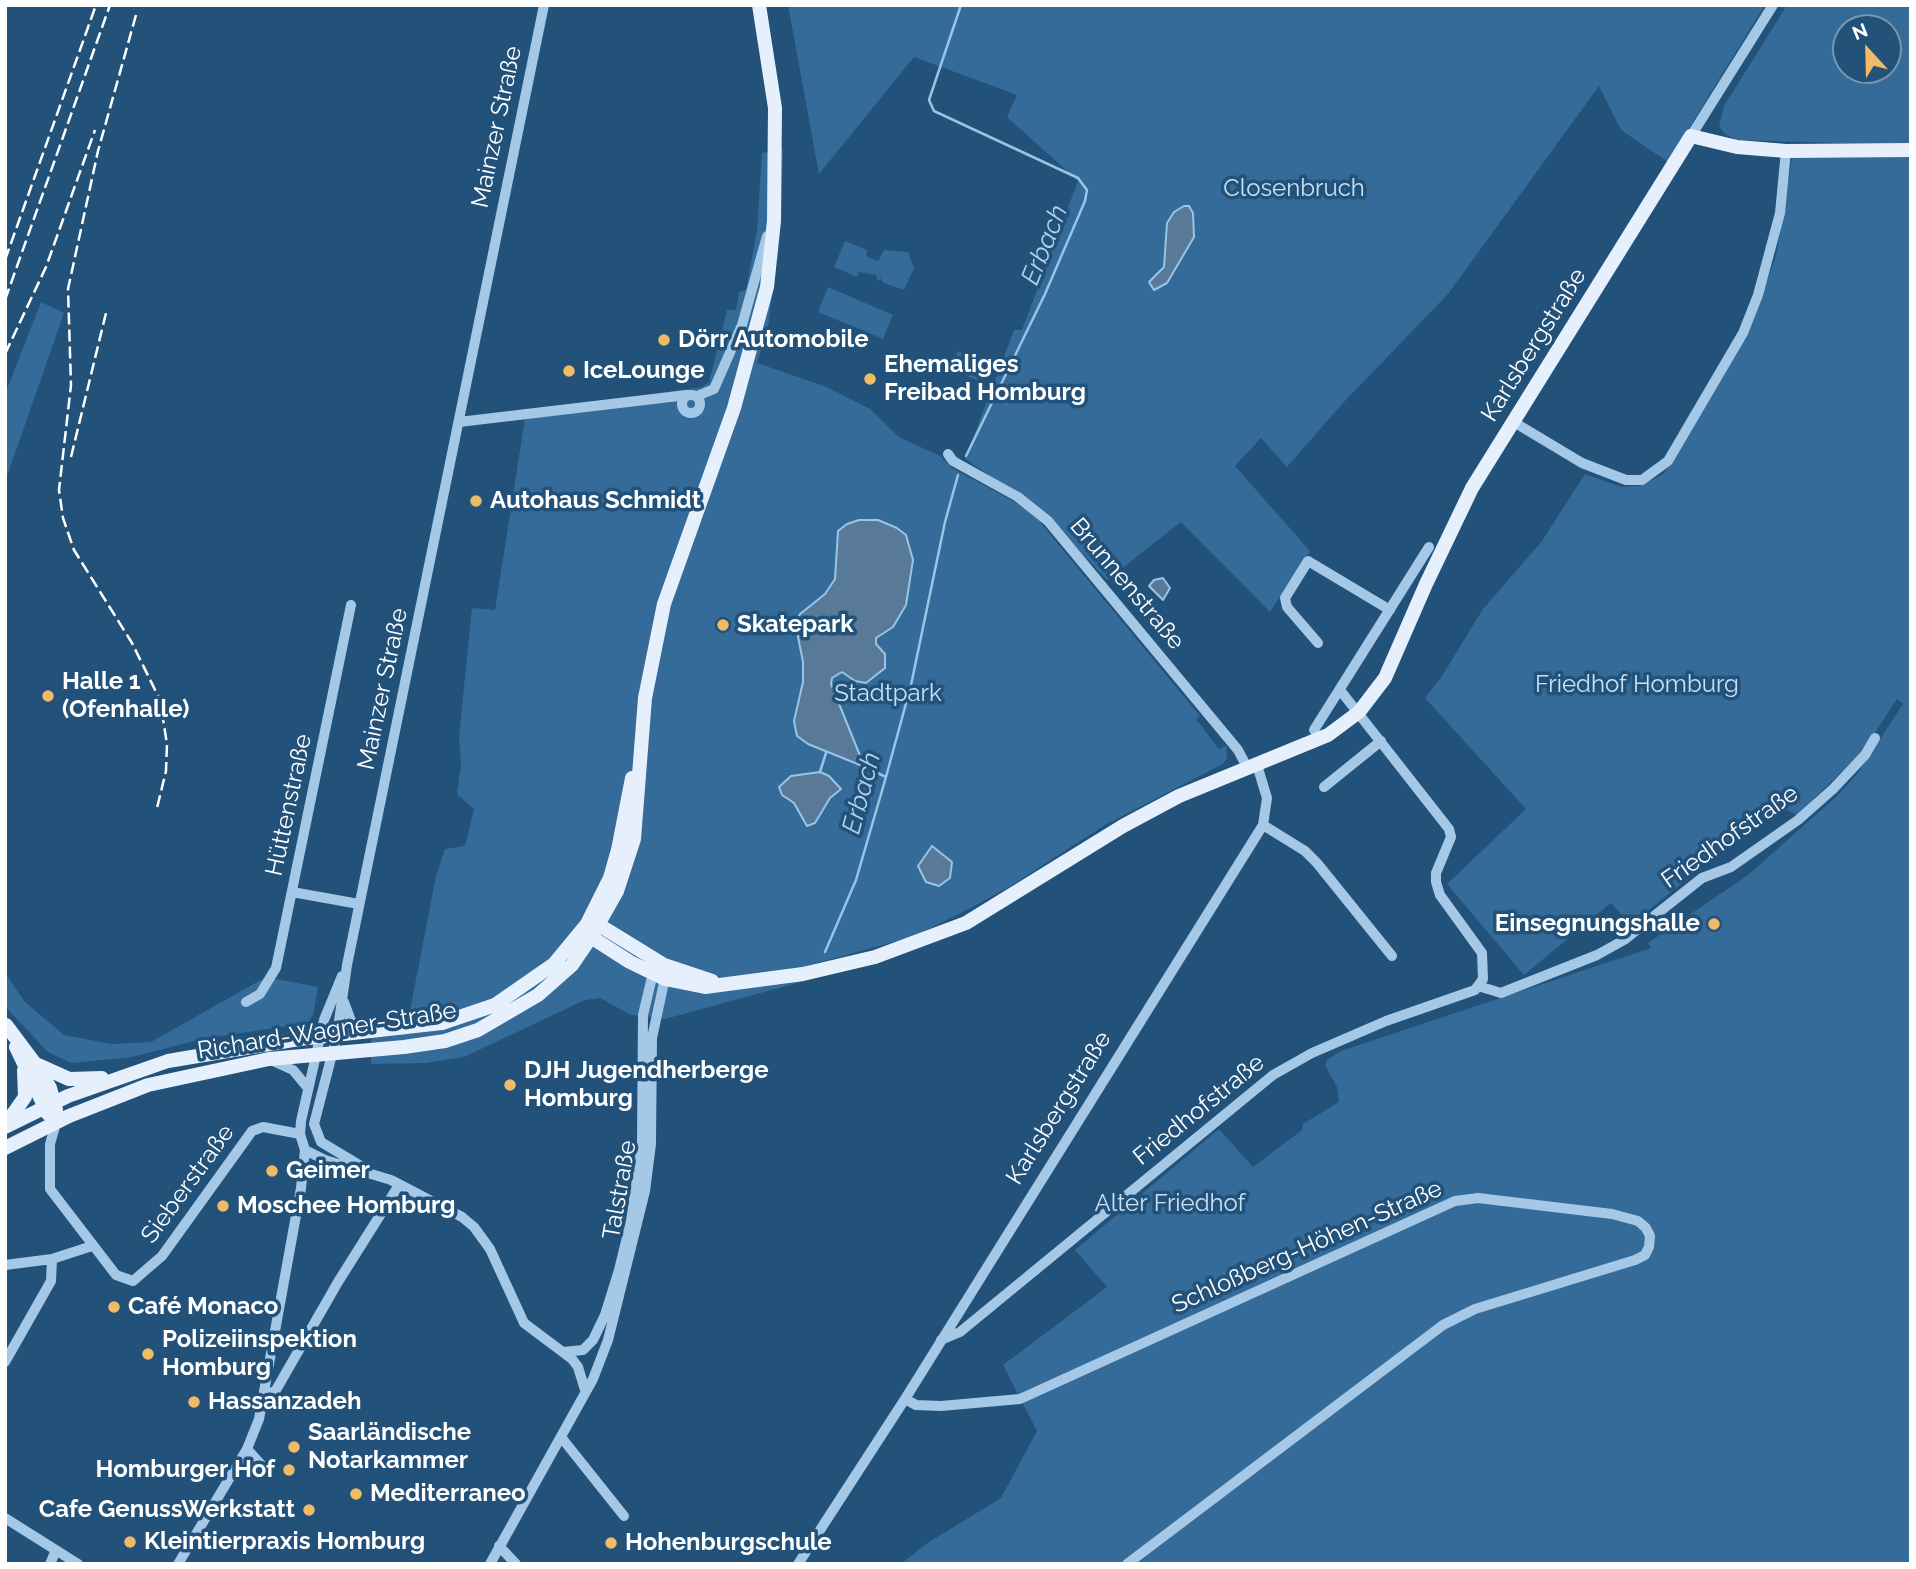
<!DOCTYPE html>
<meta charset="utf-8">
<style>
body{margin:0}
#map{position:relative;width:1916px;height:1569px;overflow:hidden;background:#22517a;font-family:Raleway,sans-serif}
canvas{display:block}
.frame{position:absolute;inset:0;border:7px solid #fff;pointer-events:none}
.north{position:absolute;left:1832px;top:14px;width:70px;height:70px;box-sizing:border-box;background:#22517a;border:2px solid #7a97af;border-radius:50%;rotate:338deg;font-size:19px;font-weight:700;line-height:28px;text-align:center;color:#fff}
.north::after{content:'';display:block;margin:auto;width:24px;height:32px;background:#f0bb67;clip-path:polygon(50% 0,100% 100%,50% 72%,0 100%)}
</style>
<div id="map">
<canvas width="1916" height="1569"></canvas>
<div class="frame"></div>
<div class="north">N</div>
</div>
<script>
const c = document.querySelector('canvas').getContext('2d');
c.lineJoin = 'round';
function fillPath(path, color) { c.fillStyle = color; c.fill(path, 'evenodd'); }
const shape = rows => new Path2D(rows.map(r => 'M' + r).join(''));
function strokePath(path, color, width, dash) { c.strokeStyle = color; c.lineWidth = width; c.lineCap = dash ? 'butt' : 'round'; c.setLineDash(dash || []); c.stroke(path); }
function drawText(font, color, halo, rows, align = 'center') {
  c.font = font + ' Raleway,sans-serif'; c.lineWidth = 7; c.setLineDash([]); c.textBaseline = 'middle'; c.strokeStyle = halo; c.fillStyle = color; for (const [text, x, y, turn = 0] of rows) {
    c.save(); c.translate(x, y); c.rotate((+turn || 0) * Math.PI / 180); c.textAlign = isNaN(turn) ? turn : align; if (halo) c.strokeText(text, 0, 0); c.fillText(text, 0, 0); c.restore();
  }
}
fillPath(shape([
 [788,5,1765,5,1668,162,1621,130,1599,86,1448,294,1342,404,1287,467,1261,438,1235,466,1310,551,1270,612,1181,522,1107,580,1044,512,965,459,1014,330,1022,330,1078,181,1007,117,1017,95,914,57,819,174],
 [1787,5,1911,5,1911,145,1737,140,1725,134,1719,126,1724,106],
 [1846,28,1888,28,1888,70,1846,70],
 [783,149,781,219,768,328,757,363,827,387,870,409,899,437,940,456,952,468,1030,510,1200,716,1196,719,1219,749,1226,746,1227,758,1223,764,1105,825,1009,887,963,912,912,937,806,966,801,982,665,1019,631,1015,600,998,585,1000,464,1057,426,1063,371,1064,371,1021,409,1016,436,876,445,849,465,846,474,809,457,794,461,764,459,736,472,608,495,610,526,412,702,387,709,382,727,310,736,310,739,292,746,290,757,230,762,153],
 [1911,156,1911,1564,901,1564,926,1544,1001,1498,1037,1431,1003,1365,1107,1287,1075,1250,1219,1129,1253,1167,1302,1130,1303,1124,1339,1102,1337,1087,1325,1065,1328,1059,1341,1051,1651,948,1648,943,1748,875,1836,797,1857,774,1903,704,1897,699,1863,751,1797,815,1777,805,1631,925,1611,903,1524,975,1447,884,1526,809,1425,698,1442,676,1483,609,1542,541,1585,474,1621,487,1639,486,1662,475,1675,459,1746,337,1761,298,1776,256,1792,157],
 [845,241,867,250,866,256,878,261,884,250,908,252,914,268,904,290,884,283,880,278,878,282,876,275,859,272,857,277,834,267],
 [828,287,893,315,883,339,818,312],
 [41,302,64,313,5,482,5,394],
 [958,351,989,365,981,382,950,369],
 [5,973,25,1002,64,1035,112,1044,151,1042,266,977,318,987,313,1015,307,1023,202,1039,132,1057,71,1063,48,1052,10,1012,5,1005]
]), '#356b98');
const water = shape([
 [1184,206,1189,206,1193,213,1194,237,1167,283,1154,290,1149,282,1164,267,1167,223,1174,212,1184,206],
 [859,520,878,520,897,528,906,535,913,560,906,605,893,627,876,638,876,644,885,654,885,668,866,683,855,681,842,672,832,678,831,684,861,758,860,765,808,744,797,736,794,721,803,682,803,662,795,622,800,614,825,594,835,579,838,531,847,524,859,520],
 [1163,578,1170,588,1163,600,1149,586,1154,580,1163,578],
 [820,772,829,776,841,789,830,798,815,823,807,826,794,803,782,795,779,787,791,776,820,772],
 [932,846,952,862,950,878,939,886,926,882,918,866,932,846]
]);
fillPath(water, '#587a98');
strokePath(water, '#98c4e6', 2);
strokePath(shape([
 [961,5,929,100,934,111,1078,178,1087,190,1085,201,1045,294,966,456],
 [860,765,886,777],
 [820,772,826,753],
 [825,952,856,880,886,777,911,685,945,522,958,475]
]), '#98c4e6', 2.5);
strokePath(shape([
 [1691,136,1773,5],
 '682 404a9 9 0 1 1 18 0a9 9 0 1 1-18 0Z',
 [697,396,714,389,742,325,767,236],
 [1512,421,1582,463,1626,480,1642,480,1668,461,1743,333,1758,295,1780,213,1786,151],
 [459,422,687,395],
 [948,454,953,461,1018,497,1048,521,1238,750,1248,769],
 [1318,643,1287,607,1285,598,1308,561,1390,610],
 [1314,730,1429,547],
 [1324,787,1381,741],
 [1263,825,1305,851,1317,863,1392,956],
 [292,892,359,904],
 [1478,986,1501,993,1597,955,1624,940,1702,878,1731,867,1798,820,1833,789,1865,755,1875,738],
 [246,1002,260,994,276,968,351,605],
 [344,1002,351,1021,366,1032],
 [273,1061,293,1070,308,1088],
 [56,1123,50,1144,50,1189,116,1275,133,1281,162,1256,252,1131,263,1127,300,1134],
 [321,1142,314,1124,337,1035,347,965,544,5],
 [321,1142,361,1166],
 [305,1150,325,1160,391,1180,462,1217,474,1227,490,1249,524,1323,572,1359,578,1367,585,1390],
 [5,1265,52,1259,92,1246],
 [941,1340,960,1332,1273,1075,1312,1053,1386,1021,1475,990,1483,979,1482,953,1440,895,1436,882,1436,873,1451,837,1449,829,1340,690],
 [563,1352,583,1350,593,1340,605,1315,619,1270,631,1221,642,1143,643,1015,653,973,658,969],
 [5,1362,51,1281,52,1259],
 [262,1399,276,1390,338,1282,399,1185],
 [905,1399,916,1405,941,1406,1020,1399,1455,1201,1478,1198,1612,1214,1638,1221,1646,1228,1650,1236,1649,1247,1645,1255,1635,1260,1475,1309,1443,1325,1127,1564],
 [561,1437,624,1516],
 [247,1449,267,1471],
 [5,1518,78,1564],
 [499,1546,516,1564],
 [50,1564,56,1550],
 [178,1564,247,1449,259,1419,301,1188,305,1150,300,1134,301,1121,324,1020,342,976],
 [490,1564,593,1379,608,1340,645,1191,651,1144,652,1038,666,973],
 [798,1564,905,1399,1263,825,1267,798,1257,765]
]), '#a4c8e5', 10);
strokePath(shape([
 [587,924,591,937,630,962,665,979,705,987,803,974,875,957,966,923,1123,826,1179,796,1328,735,1359,712,1385,678,1426,584,1472,488,1691,136,1737,147,1786,151,1911,150],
 [592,924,599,925,664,965,712,981],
 [6,1025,36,1065,50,1088,56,1110],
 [16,1047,48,1114],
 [38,1065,69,1079,102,1078],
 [8,1121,25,1097,24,1070],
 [5,1127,68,1096,168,1061,299,1039,442,1023,495,1005,554,964,587,924,610,878,618,850,632,778],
 [5,1148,69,1116,148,1085,269,1059,404,1047,445,1041,478,1030,538,995,572,965,591,937,617,891,634,839,645,698,664,604,734,408,767,287,774,221,775,108,759,5]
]), '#e5f0fc', 14);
strokePath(shape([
 [136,15,98,151,68,289,71,385,59,490,63,518,74,550,132,643,160,700,167,744,166,771,157,808],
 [5,260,96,5],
 [5,300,110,5],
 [5,354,46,267,95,130],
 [71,457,106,313]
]), '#fff', 2.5, [12, 5]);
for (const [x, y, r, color] of [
 [664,340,7,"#f0bb67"],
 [569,371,7,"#f0bb67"],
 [870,379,7,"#f0bb67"],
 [476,501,7,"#f0bb67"],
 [723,625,7,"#f0bb67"],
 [48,696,7,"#f0bb67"],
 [1714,924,7,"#f0bb67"],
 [510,1085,7,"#f0bb67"],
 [272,1171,7,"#f0bb67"],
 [223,1206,7,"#f0bb67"],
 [114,1307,7,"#f0bb67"],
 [148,1354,7,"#f0bb67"],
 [194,1402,7,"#f0bb67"],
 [294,1447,7,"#f0bb67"],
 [289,1470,7,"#f0bb67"],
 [356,1494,7,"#f0bb67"],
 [309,1510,7,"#f0bb67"],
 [130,1542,7,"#f0bb67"],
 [611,1543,7,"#f0bb67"]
]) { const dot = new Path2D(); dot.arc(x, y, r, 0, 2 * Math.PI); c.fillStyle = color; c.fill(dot); strokePath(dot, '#22517a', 2.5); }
drawText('24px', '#fff', '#22517a', [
 ["Mainzer Straße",497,127,-78],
 ["Karlsbergstraße",1534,345,-58],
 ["Brunnenstraße",1127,584,50],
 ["Mainzer Straße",383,689,-78],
 ["Hüttenstraße",289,805,-78],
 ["Friedhofstraße",1730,837,-35],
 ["Richard-Wagner-Straße",327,1031,-9],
 ["Karlsbergstraße",1059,1108,-58],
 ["Friedhofstraße",1199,1110,-39],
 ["Sieberstraße",188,1184,-54],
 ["Talstraße",620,1190,-80],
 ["Schloßberg-Höhen-Straße",1307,1247,-24]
]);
drawText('24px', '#c7e0f4', '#22517a', [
 ["Closenbruch",1294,189],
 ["Friedhof Homburg",1637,685],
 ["Stadtpark",888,694],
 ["Alter Friedhof",1170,1204]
]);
drawText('bold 24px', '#fff', '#22517a', [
 ["Dörr Automobile",678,340],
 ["Ehemaliges",884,365],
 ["Freibad Homburg",884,393],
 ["IceLounge",583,371],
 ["Autohaus Schmidt",490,501],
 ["Skatepark",737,625],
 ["Halle 1",62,682],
 ["(Ofenhalle)",62,710],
 ["Einsegnungshalle",1700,924,"right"],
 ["DJH Jugendherberge",524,1071],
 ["Homburg",524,1099],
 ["Geimer",286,1171],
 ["Moschee Homburg",237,1206],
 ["Café Monaco",128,1307],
 ["Polizeiinspektion",162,1340],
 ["Homburg",162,1368],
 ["Hassanzadeh",208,1402],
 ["Saarländische",308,1433],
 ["Notarkammer",308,1461],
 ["Homburger Hof",275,1470,"right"],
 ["Mediterraneo",370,1494],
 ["Cafe GenussWerkstatt",295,1510,"right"],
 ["Kleintierpraxis Homburg",144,1542],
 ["Hohenburgschule",625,1543]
], 'left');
drawText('italic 26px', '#afd1ed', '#22517a', [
 ["Erbach",1045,245,-68],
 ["Erbach",862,793,-75]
]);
</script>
